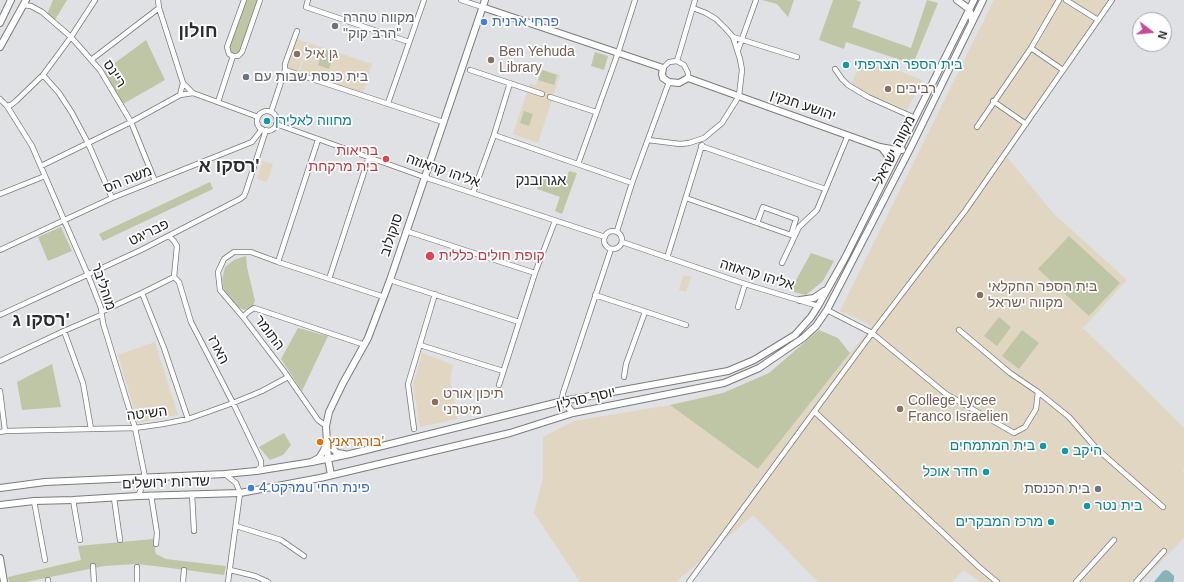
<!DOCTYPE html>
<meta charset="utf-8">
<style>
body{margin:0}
#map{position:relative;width:1184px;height:582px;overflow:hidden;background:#dfe1e5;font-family:Arial,sans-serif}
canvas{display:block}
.north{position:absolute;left:1132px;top:12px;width:40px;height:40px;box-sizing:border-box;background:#fff;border:1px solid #a5a6a6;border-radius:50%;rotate:106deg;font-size:11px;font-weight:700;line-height:16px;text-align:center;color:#1f2021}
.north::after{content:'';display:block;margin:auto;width:14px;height:18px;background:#c54998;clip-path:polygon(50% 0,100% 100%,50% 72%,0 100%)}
</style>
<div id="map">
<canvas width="1184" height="582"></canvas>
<div class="north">N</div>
</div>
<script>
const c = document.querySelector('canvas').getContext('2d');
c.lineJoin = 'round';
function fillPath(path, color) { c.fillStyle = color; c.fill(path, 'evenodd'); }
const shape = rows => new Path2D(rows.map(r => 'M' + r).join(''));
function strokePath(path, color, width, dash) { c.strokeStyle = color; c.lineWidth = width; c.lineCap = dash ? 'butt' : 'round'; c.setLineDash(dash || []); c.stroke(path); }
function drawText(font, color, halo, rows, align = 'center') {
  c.font = font + ' Arial,"Noto Sans Hebrew",sans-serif'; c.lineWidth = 3.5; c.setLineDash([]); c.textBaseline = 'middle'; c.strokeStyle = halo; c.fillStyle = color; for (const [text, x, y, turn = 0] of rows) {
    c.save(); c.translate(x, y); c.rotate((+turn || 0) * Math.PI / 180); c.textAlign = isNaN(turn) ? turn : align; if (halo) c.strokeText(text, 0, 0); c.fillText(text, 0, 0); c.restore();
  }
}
fillPath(shape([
 [994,0,1114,0,1007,157,1054,214,1127,280,1083,328,1184,428,1184,469,1183,471,1184,473,1184,538,1141,582,981,582,963,570,953,582,818,582,753,515,676,582,580,582,534,513,543,477,543,437,574,421,670,405,758,469,872,326,840,311],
 [296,39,307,43,298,73,287,69,287,64],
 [309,43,372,64,363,94,299,73],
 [862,60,897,70,922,80,907,110,866,93,851,85],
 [541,69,560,75,538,143,513,134,530,83,536,85],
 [263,161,273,164,267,182,257,179],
 [683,275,691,277,686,292,679,290],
 [155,342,178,415,138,423,118,355],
 [422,353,453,365,450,379,457,419,420,427,413,385]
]), '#e1d6c2');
fillPath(shape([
 [53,0,67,0,55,20,47,14],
 [244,0,260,0,242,52,238,56,229,54,227,47],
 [762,0,794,0,788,17,777,4],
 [833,0,856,0,861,2,852,27,911,48,927,0,938,3,913,64,846,42,844,49,819,40],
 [146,40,165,80,123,104,104,71],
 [323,49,334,53,329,69,318,65],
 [595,52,608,56,604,70,591,66],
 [542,70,557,75,554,85,538,80],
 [524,111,533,114,529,126,520,123],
 [569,171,577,173,562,214,555,211,560,197,537,189,542,176,564,184],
 [210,182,213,189,103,241,99,234],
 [61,227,72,251,48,261,38,237],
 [1069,236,1120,283,1089,316,1038,269],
 [811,253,834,261,823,281,806,295,790,291],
 [246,256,247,267,255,301,253,306,244,310,238,307,224,291,222,280,225,267,234,260],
 [999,317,1011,327,997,346,984,336],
 [298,328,328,336,302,391,281,359],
 [819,330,838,338,850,353,758,469,670,405,723,393,769,373],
 [1022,330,1039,343,1019,369,1002,356],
 [52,364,61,407,22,410,17,382],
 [284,433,291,445,283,455,270,460,259,447],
 [153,539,156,554,166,559,226,566,224,575,163,567,136,564,104,566,26,582,9,582,8,577,81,560,78,546]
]), '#bfc6a6');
fillPath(shape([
 [1166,570,1169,571,1174,576,1174,580,1173,582,1154,582,1163,571]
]), '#88b3b9');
const street = shape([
 [158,0,159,8,183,83,193,93,258,117],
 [244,0,227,47,229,54,233,56,238,56,242,52,260,0],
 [308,0,306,7,409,42],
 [461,0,482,7],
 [1066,0,1098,20],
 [23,5,31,6,42,12,71,37,100,70,131,122,155,181],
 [733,37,797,57],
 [1031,48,1063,70],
 [738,50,756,0],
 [91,60,159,8],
 [677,61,695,0],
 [663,68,669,62,677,61,684,65,688,73,688,78],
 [835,69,842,79,848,85,868,97,915,118],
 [285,70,443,122],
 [470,70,542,94],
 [43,75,59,93,72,113,88,143,112,198],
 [180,95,183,83],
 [550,97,596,112],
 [0,99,7,106,32,146,64,220,88,275,101,308,103,323,135,428,145,477,143,485,138,496],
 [993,101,1026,124],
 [218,102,233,56],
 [388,103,424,0],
 [7,106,11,105,16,101,43,75,71,37,95,0],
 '257 121a10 10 0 1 1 20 0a10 10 0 1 1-20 0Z',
 [271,112,285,70,285,64,297,31],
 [276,124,424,177,605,237],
 [977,127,1031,48,1059,0],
 [494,135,632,183],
 [648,140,680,144,689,143,704,138,722,123,739,96,742,70,740,59,733,37,726,29,716,19,706,13,693,8],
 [701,146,825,189],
 [578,164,619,50,635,0],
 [41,166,131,122,180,95,193,93],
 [473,193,494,135,510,83],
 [0,194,45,176],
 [686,198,757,223,791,235,796,219,763,207,757,223],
 '604 240a9 9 0 1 1 18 0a9 9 0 1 1-18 0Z',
 [406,231,535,273],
 [617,231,632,183,669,82],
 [169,236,174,241,177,246,174,277,179,282,191,322,233,403,261,461,261,466,257,471],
 [622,242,745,284,818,306],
 [0,250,112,198,252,142,262,129],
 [667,258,702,145],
 [278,262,318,140],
 [782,263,799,227,817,210,848,135],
 [329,279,369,157],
 [390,280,519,322],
 [142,293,164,348,188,419],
 [595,295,686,325],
 [738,307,745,284],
 [827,310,872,333,946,394,1014,433,1025,427,1036,409,1038,392],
 [103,311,142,293,174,277],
 [0,315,141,250,240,199,244,196,246,191,266,130],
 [243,317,248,312,254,308,365,345],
 [959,330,1010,373,1038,392,1069,417,1096,448,1163,507],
 [64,331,83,383,91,429],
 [420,345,503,371],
 [0,361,64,331,101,315],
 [624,377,626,364,645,312],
 [499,385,535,273,555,221],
 [0,391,5,431],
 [563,401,562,398,563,393,611,249],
 [815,412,979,567,997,582],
 [326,426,318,420,284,371,243,317,220,290,218,272,224,259,234,252,251,252,278,262,384,297],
 [414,429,408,384,435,294],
 [0,432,5,431,135,428,163,424,188,419,233,403,262,391,288,377],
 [225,474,236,483,240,493,228,582],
 [192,494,194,531],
 [151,495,157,533,156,544],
 [114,498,120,540],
 [73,500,80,540],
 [34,501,45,560],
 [236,526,281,540,304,556],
 [93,566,94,582],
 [230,570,255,576,268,582],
 [48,580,48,582],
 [137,582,137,567],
 [183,582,184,570],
 [689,582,872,333,965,211,1112,0],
 [1076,582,1114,540],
 [1136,582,1164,551]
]);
const secondary = shape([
 [957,0,969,9,971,15,972,21],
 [482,7,663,68,662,74,663,78,669,82,679,83,688,78,880,147,891,149,902,150],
 [0,23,11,0],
 [0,47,26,0],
 [882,148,888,156,889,160,889,168],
 [800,300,814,298,824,291],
 [563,401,573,413],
 [328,443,333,449,337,453,344,454],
 [313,461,319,458,324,450,326,443],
 [331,475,328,459,326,426,329,412,343,383,368,338,390,280,485,0],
 [0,488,45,482,225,474,256,471,312,462,350,454,563,401,728,371,754,360,795,335,811,317,818,306,845,258,974,0],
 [0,505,34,501,73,500,138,496,240,493,320,478,510,433,573,413,724,383,759,368,803,338,816,326,827,310,911,147,983,0],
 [0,558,4,582]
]);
strokePath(street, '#797b7e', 6);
strokePath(secondary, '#797b7e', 8);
strokePath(street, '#fff', 4.5);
strokePath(secondary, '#fff', 6);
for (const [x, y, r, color] of [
 [484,22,4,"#3f7fe0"],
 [335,26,4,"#6b7280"],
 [297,54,4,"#8d6e63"],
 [491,60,4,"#8d6e63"],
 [846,65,4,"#0f9aa8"],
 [246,77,4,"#6b7280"],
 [888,89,4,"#8d6e63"],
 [267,121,4,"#0f9aa8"],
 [386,159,4,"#e0444e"],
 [430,256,5,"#e0444e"],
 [980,295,4,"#8d6e63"],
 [435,402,4,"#8d6e63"],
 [900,409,4,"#8d6e63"],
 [320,442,4,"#e8710a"],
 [1043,446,4,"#0f9aa8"],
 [1065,451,4,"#0f9aa8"],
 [986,472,4,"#0f9aa8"],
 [251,488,4,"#3f7fe0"],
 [1098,489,4,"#6b7280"],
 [1087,506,4,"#0f9aa8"],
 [1051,522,4,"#0f9aa8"]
]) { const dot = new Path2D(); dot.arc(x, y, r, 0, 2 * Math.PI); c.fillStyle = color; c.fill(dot); strokePath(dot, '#fff', 1.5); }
drawText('14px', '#5b616d', '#fff', [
 ["מקווה טהרה",343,18],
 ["\"הרב קוק\"",343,34],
 ["בית כנסת שבות עם",254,77],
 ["בית הכנסת",1090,489,"right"]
], 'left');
drawText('14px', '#366cbe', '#fff', [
 ["פרחי ארנית",492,22],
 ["מרקט 4u פינת החי",259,488]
], 'left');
drawText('14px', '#785e54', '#fff', [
 ["Ben Yehuda",499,52],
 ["Library",499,68],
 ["גן איל",305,54],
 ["רביבים",896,89],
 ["בית הספר החקלאי",988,287],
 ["מקווה ישראל",988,303],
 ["תיכון אורט",443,394],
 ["מיטרני",443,410],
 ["College Lycee",908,401],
 ["Franco Israelien",908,417]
], 'left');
drawText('14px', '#0d838f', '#fff', [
 ["בית הספר הצרפתי",854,65],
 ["מחווה לאלירן",275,121],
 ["בית המתמחים",1035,446,"right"],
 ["היקב",1073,451],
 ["חדר אוכל",978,472,"right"],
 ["בית נטר",1095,506],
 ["מרכז המבקרים",1043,522,"right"]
], 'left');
drawText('14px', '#1f2021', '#fff', [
 ["ריינס",114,74,57],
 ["יהושע חנקין",803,106,19],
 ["מקווה ישראל",895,150,-63],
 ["אליהו קראוזה",443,171,19],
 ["משה הס",128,180,-22],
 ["פבריגט",149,233,-26],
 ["סוקולוב",392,235,-72],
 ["אליהו קראוזה",757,275,17],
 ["מוהליבר",103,287,71],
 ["התומר",269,333,53],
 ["הארז",218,350,63],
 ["יוסף סרלין",586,399,-13],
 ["השיטה",147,414,-7],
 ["שדרות ירושלים",166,483,-2]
]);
drawText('14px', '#be3a42', '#fff', [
 ["בריאות",378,151],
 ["בית מרקחת",378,167],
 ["קופת חולים כללית",439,256,"left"]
], 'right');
drawText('14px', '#c56008', '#fff', [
 ["בורגראנץ'",328,442]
], 'left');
drawText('15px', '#2a2c2e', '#fff', [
 ["אגרובנק",541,181]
]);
drawText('bold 18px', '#2a2c2e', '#fff', [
 ["חולון",198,32],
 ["רסקו א'",229,167],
 ["רסקו ג'",41,321]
]);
</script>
